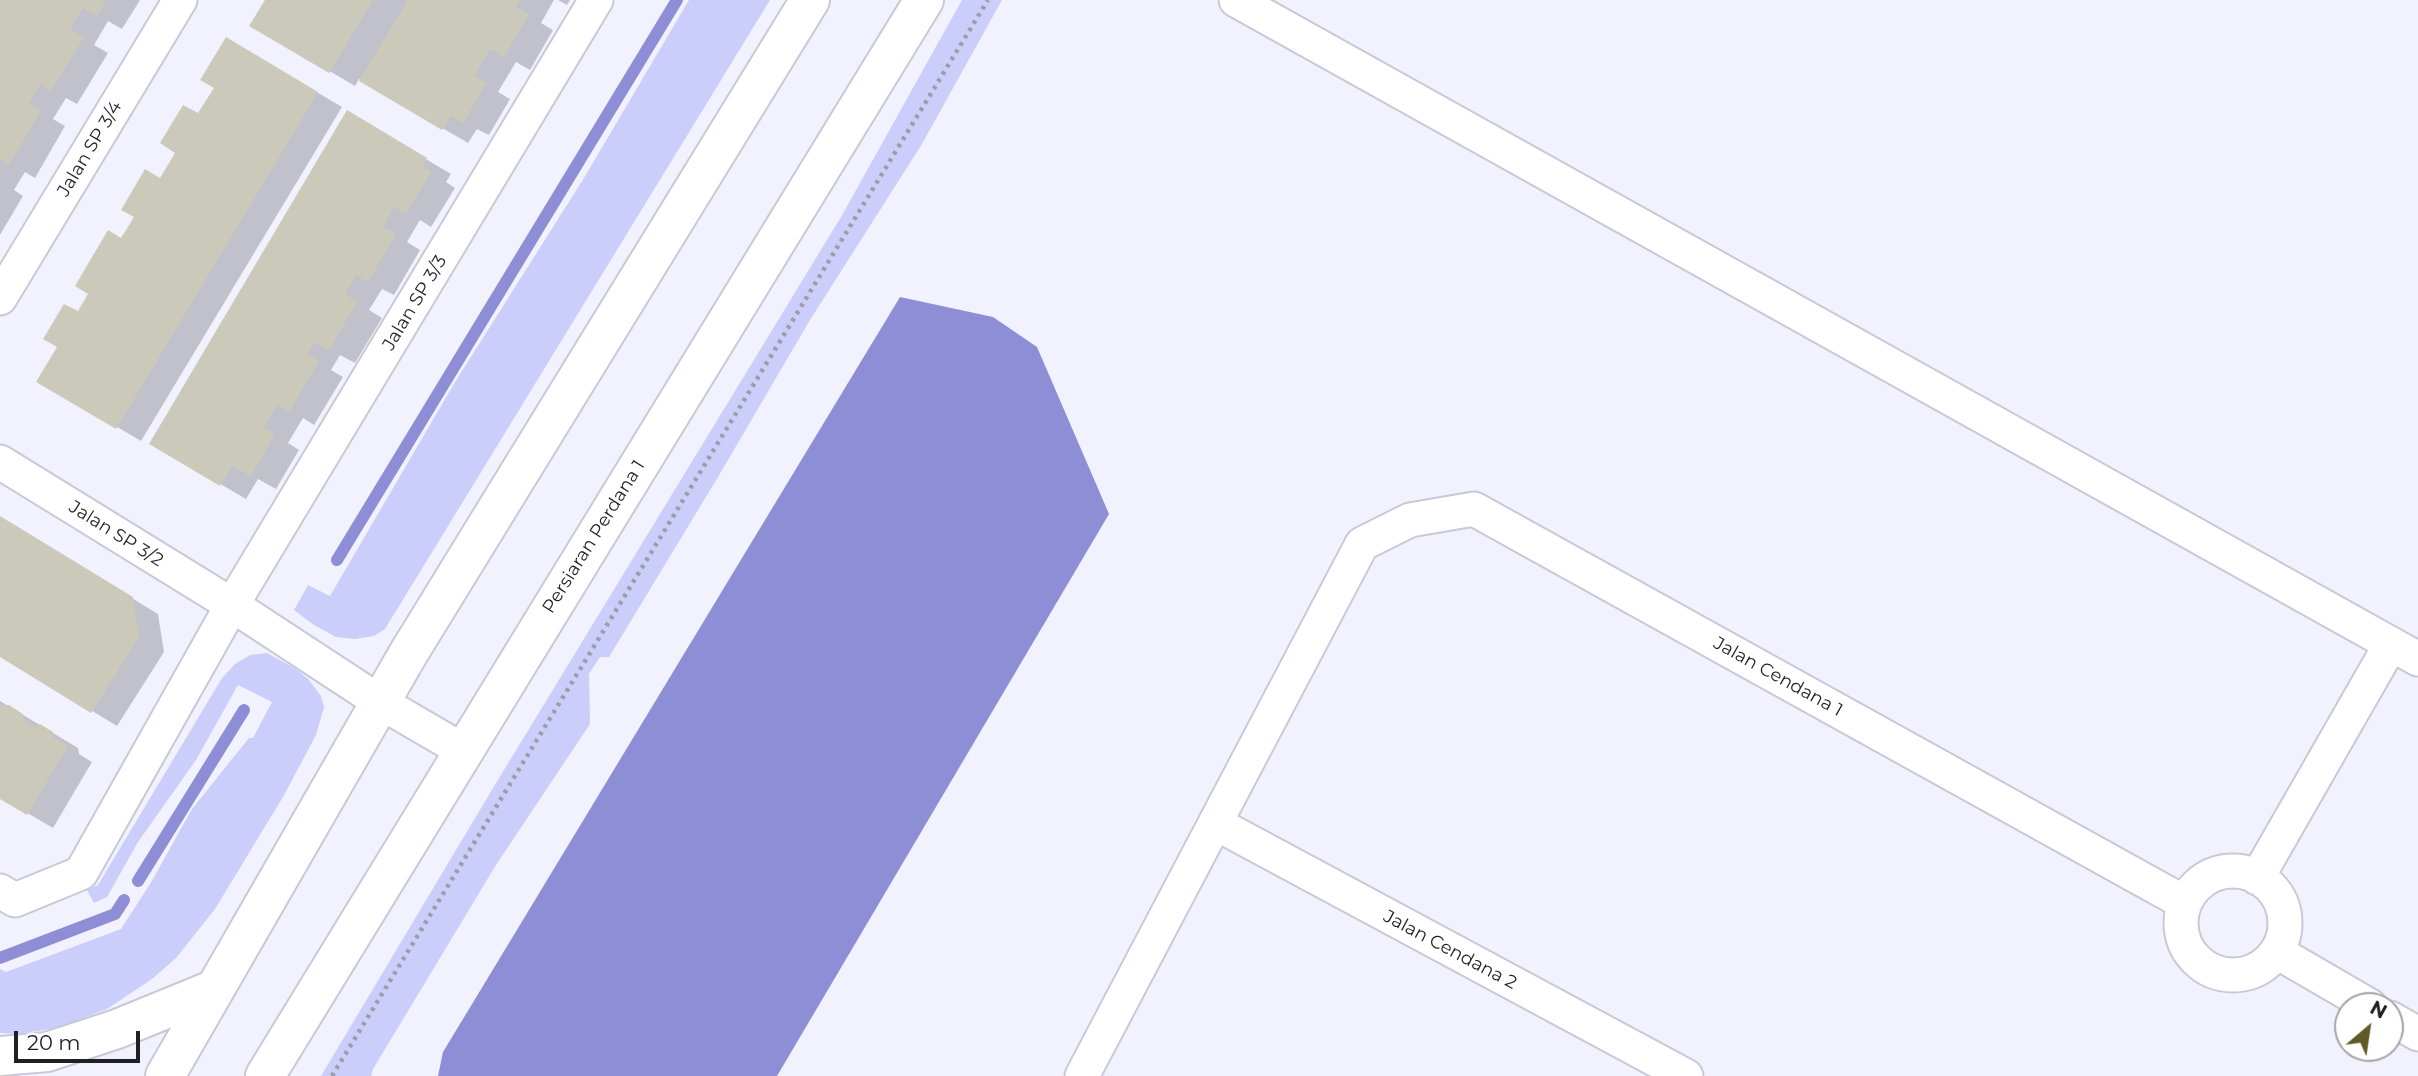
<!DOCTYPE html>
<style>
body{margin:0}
#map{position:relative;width:2418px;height:1076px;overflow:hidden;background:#f1f2fe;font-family:Montserrat,sans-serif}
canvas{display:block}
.north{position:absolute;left:2334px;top:992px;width:70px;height:70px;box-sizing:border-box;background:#fff;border:2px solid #a5a5a8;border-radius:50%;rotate:29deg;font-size:19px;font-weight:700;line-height:28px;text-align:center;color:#1f1f25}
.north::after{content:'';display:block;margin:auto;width:24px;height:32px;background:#625a26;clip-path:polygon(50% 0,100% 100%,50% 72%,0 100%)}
.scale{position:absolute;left:14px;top:1031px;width:126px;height:32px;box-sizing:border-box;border:4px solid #1f1f25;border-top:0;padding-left:9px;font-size:21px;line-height:24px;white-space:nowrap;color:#1f1f25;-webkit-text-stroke:5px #fff;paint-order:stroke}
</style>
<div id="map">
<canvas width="2418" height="1076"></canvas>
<div class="north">N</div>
<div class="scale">20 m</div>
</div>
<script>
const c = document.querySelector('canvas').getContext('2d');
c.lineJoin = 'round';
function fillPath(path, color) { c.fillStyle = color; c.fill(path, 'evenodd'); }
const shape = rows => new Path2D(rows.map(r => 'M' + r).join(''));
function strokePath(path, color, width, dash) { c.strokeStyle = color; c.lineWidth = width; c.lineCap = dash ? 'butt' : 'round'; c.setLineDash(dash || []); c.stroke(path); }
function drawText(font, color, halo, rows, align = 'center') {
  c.font = font + ' Montserrat,sans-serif'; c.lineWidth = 5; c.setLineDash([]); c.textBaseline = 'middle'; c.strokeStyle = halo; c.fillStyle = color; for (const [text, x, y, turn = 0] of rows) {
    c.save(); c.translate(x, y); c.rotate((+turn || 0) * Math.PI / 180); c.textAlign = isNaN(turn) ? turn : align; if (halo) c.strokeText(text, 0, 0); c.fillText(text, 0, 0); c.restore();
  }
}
fillPath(shape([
 [689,0,770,0,385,629,374,636,355,639,336,637,314,625,294,610,308,585,330,596,455,382,584,178],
 [962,0,1002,0,922,144,810,320,718,477,609,657,600,657,589,674,590,724,496,865,373,1069,371,1076,321,1076,493,788,841,217],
 [267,653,296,669,309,680,321,696,324,707,316,735,283,797,215,909,176,958,152,979,107,1009,57,1028,17,1034,0,1033,0,969,6,972,121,929,150,884,192,809,249,738,253,738,272,702,238,685,196,760,138,842,107,897,94,903,87,890,98,885,222,678,235,664,250,655]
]), '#cbcdfa');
fillPath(shape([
 [900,297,993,317,1037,347,1109,514,777,1076,438,1076,443,1052]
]), '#8e8ed7');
fillPath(shape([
 [0,0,140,0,122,29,108,21,94,45,108,53,77,104,66,98,53,119,65,126,35,178,25,172,14,190,23,196,0,235],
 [267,0,554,0,541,23,553,30,530,70,516,62,498,92,510,99,489,135,477,129,468,143,359,79,355,86,251,25],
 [558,0,570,0,567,5],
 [227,39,342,107,141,441,39,381,122,240,161,181,216,87],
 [348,113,451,174,446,182,455,188,431,227,420,220,407,242,420,250,394,295,382,289,369,310,382,318,355,363,340,355,331,370,343,377,314,425,303,418,288,443,299,450,276,489,258,479,246,499,152,444],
 [0,518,158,614,164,652,117,726,0,655],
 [0,701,78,748,79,754,92,762,53,828,0,797]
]), '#0003');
strokePath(shape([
 [337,560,677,0],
 [138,881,244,710],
 [0,958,115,914,124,900]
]), '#8e8ed7', 12);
fillPath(shape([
 [0,0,106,0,97,16,83,8,70,29,84,37,51,91,41,84,29,103,41,110,9,165,0,159],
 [265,0,373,0,329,73,249,26],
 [408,0,520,0,516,7,529,14,504,57,490,49,474,76,486,83,463,123,451,116,442,130,359,81],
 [226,37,318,92,116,429,36,382,57,347,43,339,64,304,78,311,88,294,75,286,108,230,121,238,134,217,121,210,145,169,160,178,175,153,160,143,183,105,198,113,214,88,200,80],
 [347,110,427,158,422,166,431,172,406,214,394,207,383,227,396,234,368,282,356,275,345,294,357,302,329,350,315,342,307,354,319,361,289,412,277,405,264,428,275,434,251,476,232,466,220,486,149,444],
 [0,516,133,597,139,637,91,713,0,657],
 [9,705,23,714,24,720,35,727,40,724,53,732,54,738,68,746,27,815,0,799,0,706]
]), '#cbc9ba');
const minor = shape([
 [1236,0,2418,659],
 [0,298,180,0],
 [0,462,232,605,380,702,464,751],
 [1215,823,1686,1076],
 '2181 923a52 52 0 1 1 104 0a52 52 0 1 1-104 0Z',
 [2257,878,2391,644],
 [0,891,15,900,81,873,232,605,596,0],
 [2277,952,2370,1006],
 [2390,1018,2418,1034],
 [1082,1076,1362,544,1410,520,1474,509,2185,903]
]);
const tertiary = shape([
 [0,1056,47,1052,117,1029,215,989],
 [165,1076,408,654,810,0],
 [265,1076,924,0]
]);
strokePath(minor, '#c8c9d8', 37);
strokePath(tertiary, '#c8c9d8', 42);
strokePath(shape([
 [332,1076,988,0]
]), '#9d9da7', 4.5, [3.5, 5]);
strokePath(minor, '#fff', 33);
strokePath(tertiary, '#fff', 38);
drawText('18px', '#1f1f25', '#fff', [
 ["Jalan SP 3/4",90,149,-59],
 ["Jalan SP 3/3",415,303,-59],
 ["Jalan SP 3/2",116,534,32],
 ["Persiaran Perdana 1",594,537,-58],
 ["Jalan Cendana 1",1778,677,29],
 ["Jalan Cendana 2",1450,950,28]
]);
</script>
